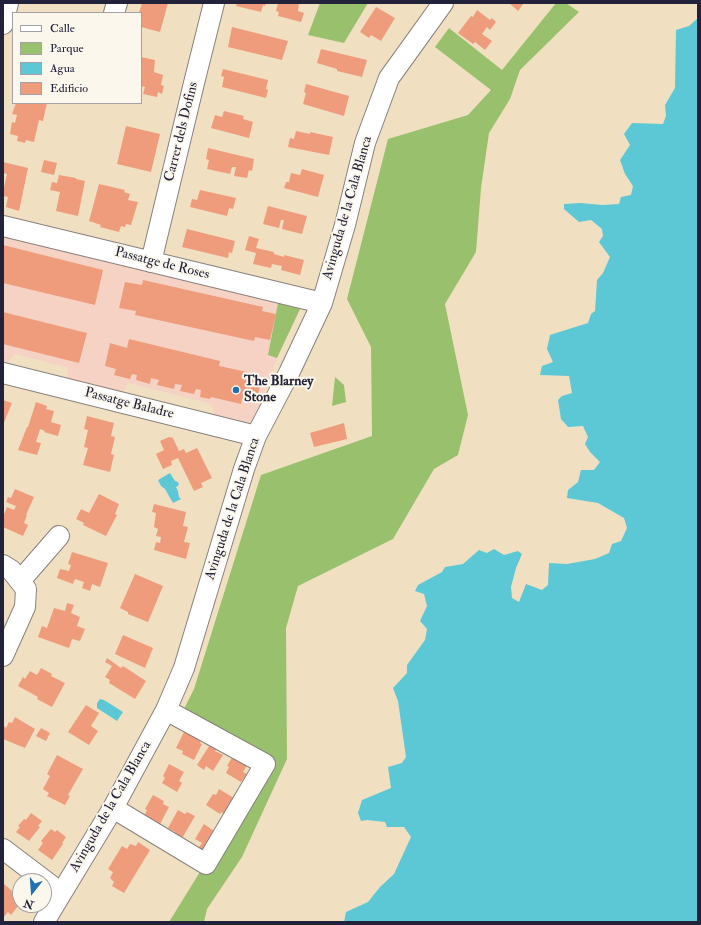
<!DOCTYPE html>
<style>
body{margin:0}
#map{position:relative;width:701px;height:925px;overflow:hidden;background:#f0e0c1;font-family:"IM FELL Double Pica",serif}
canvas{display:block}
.frame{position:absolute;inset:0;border:4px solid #22223b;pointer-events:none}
.legend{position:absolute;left:12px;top:12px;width:130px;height:92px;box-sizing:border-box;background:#fbf7ec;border:1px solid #a4a2a5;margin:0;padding:5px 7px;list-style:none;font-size:12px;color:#22223b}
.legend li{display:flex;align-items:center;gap:8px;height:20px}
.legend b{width:20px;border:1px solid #a4a2a5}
.north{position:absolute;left:12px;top:873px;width:40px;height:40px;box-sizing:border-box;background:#fbf7ec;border:1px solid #a4a2a5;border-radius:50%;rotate:197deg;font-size:11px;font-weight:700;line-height:16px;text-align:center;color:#22223b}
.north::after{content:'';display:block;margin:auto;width:14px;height:18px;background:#1f6fb2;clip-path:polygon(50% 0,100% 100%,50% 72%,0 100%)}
</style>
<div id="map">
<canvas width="701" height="925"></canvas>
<div class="frame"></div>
<ul class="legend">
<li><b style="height:5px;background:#fff"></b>Calle</li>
<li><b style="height:11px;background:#99c16d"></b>Parque</li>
<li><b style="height:11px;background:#5cc7d5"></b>Agua</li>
<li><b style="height:11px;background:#ee9c7c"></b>Edificio</li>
</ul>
<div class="north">N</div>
</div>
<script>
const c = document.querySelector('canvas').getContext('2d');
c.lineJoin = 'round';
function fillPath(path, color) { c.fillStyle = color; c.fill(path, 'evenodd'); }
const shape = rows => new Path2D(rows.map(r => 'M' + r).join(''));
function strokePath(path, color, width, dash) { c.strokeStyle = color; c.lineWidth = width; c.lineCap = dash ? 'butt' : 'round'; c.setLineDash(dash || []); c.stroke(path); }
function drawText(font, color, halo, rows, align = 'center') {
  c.font = font + ' "IM FELL Double Pica",serif'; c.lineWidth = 4; c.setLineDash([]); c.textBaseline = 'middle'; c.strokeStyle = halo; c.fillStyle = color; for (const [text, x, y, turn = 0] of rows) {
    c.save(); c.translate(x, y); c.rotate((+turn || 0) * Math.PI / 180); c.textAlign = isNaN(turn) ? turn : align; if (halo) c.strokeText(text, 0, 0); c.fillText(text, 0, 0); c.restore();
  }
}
fillPath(shape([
 [3,235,300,309,277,358,255,421,244,425,215,418,212,404,128,383,122,395,66,381,68,368,15,354,5,365,3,365]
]), '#f6d2c4');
fillPath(shape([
 [320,3,368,3,344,43,308,35],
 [556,3,566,3,579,12,520,70,510,99,489,133,481,188,476,252,445,304,468,415,458,455,434,469,393,539,298,586,286,628,287,759,242,857,207,909,204,922,169,922,203,867,272,763,182,713,194,689,261,475,372,436,371,347,347,299,388,139,468,115,491,90,435,47,449,28,502,70],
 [278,303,300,309,277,358,268,355],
 [335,377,344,385,346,402,332,406]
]), '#99c16d');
fillPath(shape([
 [698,18,698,922,344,922,346,912,368,902,380,887,394,874,411,837,404,827,387,827,385,822,367,820,361,821,358,813,362,800,391,788,388,767,402,763,406,757,398,701,393,688,407,673,407,665,425,640,427,629,420,621,427,606,424,594,415,591,418,585,442,572,445,567,463,564,479,550,487,553,494,549,504,555,518,551,522,554,516,568,511,587,512,598,519,602,526,584,542,590,548,585,549,563,567,564,595,559,609,553,612,544,621,541,627,528,624,518,598,503,567,498,568,490,578,482,581,470,594,470,600,462,590,452,585,444,588,437,583,426,568,427,561,419,558,400,562,396,572,393,569,376,540,375,542,366,553,362,547,349,550,335,588,323,591,314,595,311,597,280,603,273,610,257,599,242,603,236,602,229,591,220,579,222,564,209,564,204,581,203,602,205,619,204,621,197,631,195,633,186,625,174,620,160,630,145,624,134,632,123,663,124,666,116,665,105,675,88,676,30,689,26],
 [170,473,175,481,178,482,179,485,176,487,178,491,179,497,181,499,173,503,165,489,161,486,158,480],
 [100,699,104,700,123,712,117,721,97,708,97,703]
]), '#5cc7d5');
fillPath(shape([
 [142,3,168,3,160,32,141,27,141,13,139,13],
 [237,3,266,3,265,6,263,5,261,12,236,6],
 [278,3,299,3,298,11,304,13,301,22,278,16,279,12,276,11],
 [509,3,524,3,518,11],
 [376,7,395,18,381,41,371,35,369,38,360,32],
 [477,10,490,20,492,18,496,22,490,30,487,27,482,34,492,41,485,50,475,42,473,44,458,33,471,16,473,17],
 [232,27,288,41,282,60,228,47],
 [321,49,367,60,362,77,337,71,337,69,317,63],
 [141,57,155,60,154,72,163,75,161,85,164,86,162,94,158,92,157,97,143,94,145,87,141,86],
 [223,69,268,80,266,89,268,90,266,98,222,87,224,77,221,76],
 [306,84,349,96,344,116,303,104,306,93,304,92],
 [16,103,47,103,43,121,39,120,34,142,26,140,25,143,17,141,18,136,10,134,12,122,15,123,17,115,12,114],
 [224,111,244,116,243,119,253,122,249,138,211,128,215,115,222,117],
 [126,126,160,134,151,172,117,164],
 [296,131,310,134,310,132,333,137,329,155,288,147,290,138,294,139],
 [208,148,254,159,252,171,249,170,247,178,234,176,236,167,232,167,230,174,207,169,209,160,206,159],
 [44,160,57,163,54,175,41,172],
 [3,162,28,168,19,211,6,207,8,197,3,196,3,192,7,174,3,173],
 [302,169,324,175,318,197,284,188,286,182,289,182,291,173,300,175],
 [59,175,76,178,76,179,85,181,78,216,56,211,60,192,50,190,52,182,57,183],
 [99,184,125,190,124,192,130,194,128,200,138,202,131,225,126,224,125,227,121,226,119,232,100,227,101,225,89,221],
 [200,190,236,198,233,209,229,208,227,216,190,207,192,199,197,200],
 [268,206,307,216,302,234,282,229,284,220,281,220,279,228,263,224],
 [187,229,235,241,232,253,229,252,228,258,182,247],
 [249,236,259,239,256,248,274,252,274,254,284,257,284,255,304,260,300,275,281,270,282,266,272,264,271,268,253,264,256,253,245,250],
 [3,245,103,270,95,305,3,283],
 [143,280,263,307,262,311,276,314,270,340,255,337,254,341,135,315,136,311,119,308,125,282,142,285],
 [3,312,87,333,79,363,3,344],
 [129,339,220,361,219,366,247,372,246,378,261,382,256,402,242,399,241,404,211,397,210,399,200,397,201,390,196,389,194,394,180,391,182,385,175,384,174,389,157,385,159,380,151,378,150,384,136,380,137,375,132,374,130,379,114,375,116,369,105,366,110,343,127,348],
 [3,400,12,403,3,425],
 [36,402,47,406,46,409,54,411,51,422,61,425,58,436,44,432,45,431,40,429,36,442,41,443,37,455,18,450,27,427,28,427],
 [87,416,114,423,111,436,115,437,111,454,114,455,110,472,83,465,88,448,84,447,88,430,84,429],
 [344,423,347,439,314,447,310,433],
 [169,437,173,438,179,451,184,449,186,453,197,448,212,478,201,483,203,487,194,491,178,458,171,461,172,465,163,469,156,454,164,450,160,441],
 [15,489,34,497,26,515,27,515,24,523,28,525,23,536,3,527,3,517,7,507,14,510,16,506,6,502,8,497,11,498],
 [99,494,119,504,115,514,117,515,106,536,83,525,84,523,76,519,81,509,89,513],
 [154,504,186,512,183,526,188,527,184,542,190,543,186,559,154,550,156,542,160,543,161,537,156,536,158,529,154,527,156,513,152,512],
 [72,552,108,563,100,587,92,584,90,591,82,588,84,582,75,579,73,584,57,578,60,569,69,571,71,565,68,564],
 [135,574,163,586,148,622,128,614,128,612,120,608],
 [67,603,74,605,71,613,80,617,77,626,85,629,80,641,72,639,69,648,38,637,42,626,47,628,54,608,65,611],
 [123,635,153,648,145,668,115,654],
 [107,658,121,668,123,666,146,681,135,699,109,683,110,680,105,677,112,666,105,662],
 [41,668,52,674,51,676,65,683,52,707,37,699,38,697,18,686,23,677,25,679,30,671,37,675],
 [86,705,99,713,91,726,98,731,89,745,68,732],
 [15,717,35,729,25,748,3,739,4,726,6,728,9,722,12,723],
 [41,728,50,733,46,741,36,736],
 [184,732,193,736,194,734,202,737,200,743,202,744,194,760,182,754,183,751,176,748],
 [211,743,218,747,215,751,223,755,213,771,206,766,204,770,197,765],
 [234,754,249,762,243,772,247,774,241,782,226,773,229,767,227,766],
 [57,755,83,769,68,795,70,796,65,805,47,796,49,793,43,789,50,776,47,774],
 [169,764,184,772,179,781,182,783,177,792,162,783,165,778,163,776],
 [219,789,234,798,227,816,221,812,220,814,206,805,213,794,216,795],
 [153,795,164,801,163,804,169,807,159,826,144,816,147,810,145,809],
 [178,810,185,814,187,812,195,816,181,840,173,835,175,832,168,828],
 [31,813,42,821,38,826,40,827,29,841,16,832,20,827,18,826,24,819,26,820],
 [204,824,214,831,208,853,199,847,202,843,195,839],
 [51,829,55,832,57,830,66,837,62,843,63,844,52,860,38,850,43,843,41,841],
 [138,842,150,850,124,893,112,886,114,882,110,878,113,872,108,869,122,846,127,849,130,844,136,846],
 [4,884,20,898,15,904,18,906,11,915,8,912,3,918,3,886]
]), '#ee9c7c');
const minor = shape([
 [114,13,117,3],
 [3,24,8,3],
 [3,226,322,303],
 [151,262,194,83,214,3],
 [3,373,256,436],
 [3,565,11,570,26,589,25,607,3,656],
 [20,581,59,536],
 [113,808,206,864,265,764,166,710],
 [3,849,61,893],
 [44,922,113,808,166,710,184,668,244,469,256,436,289,373,322,303,345,225,365,143,389,78,443,3]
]);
strokePath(minor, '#89817e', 22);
strokePath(minor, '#fff', 20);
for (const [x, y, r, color] of [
 [236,390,4,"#1f6fb2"]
]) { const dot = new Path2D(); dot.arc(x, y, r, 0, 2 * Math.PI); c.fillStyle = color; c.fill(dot); strokePath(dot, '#fbf7ec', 1.5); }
drawText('14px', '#22223b', '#fbf7ec', [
 ["Carrer dels Dofins",182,132,-76],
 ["Avinguda de la Cala Blanca",348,208,-74],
 ["Passatge de Roses",162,264,14],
 ["Passatge Baladre",129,404,14],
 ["Avinguda de la Cala Blanca",233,509,-72],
 ["Avinguda de la Cala Blanca",111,807,-60]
]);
drawText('bold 14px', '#22223b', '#fbf7ec', [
 ["The Blarney",244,382],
 ["Stone",244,398]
], 'left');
</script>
